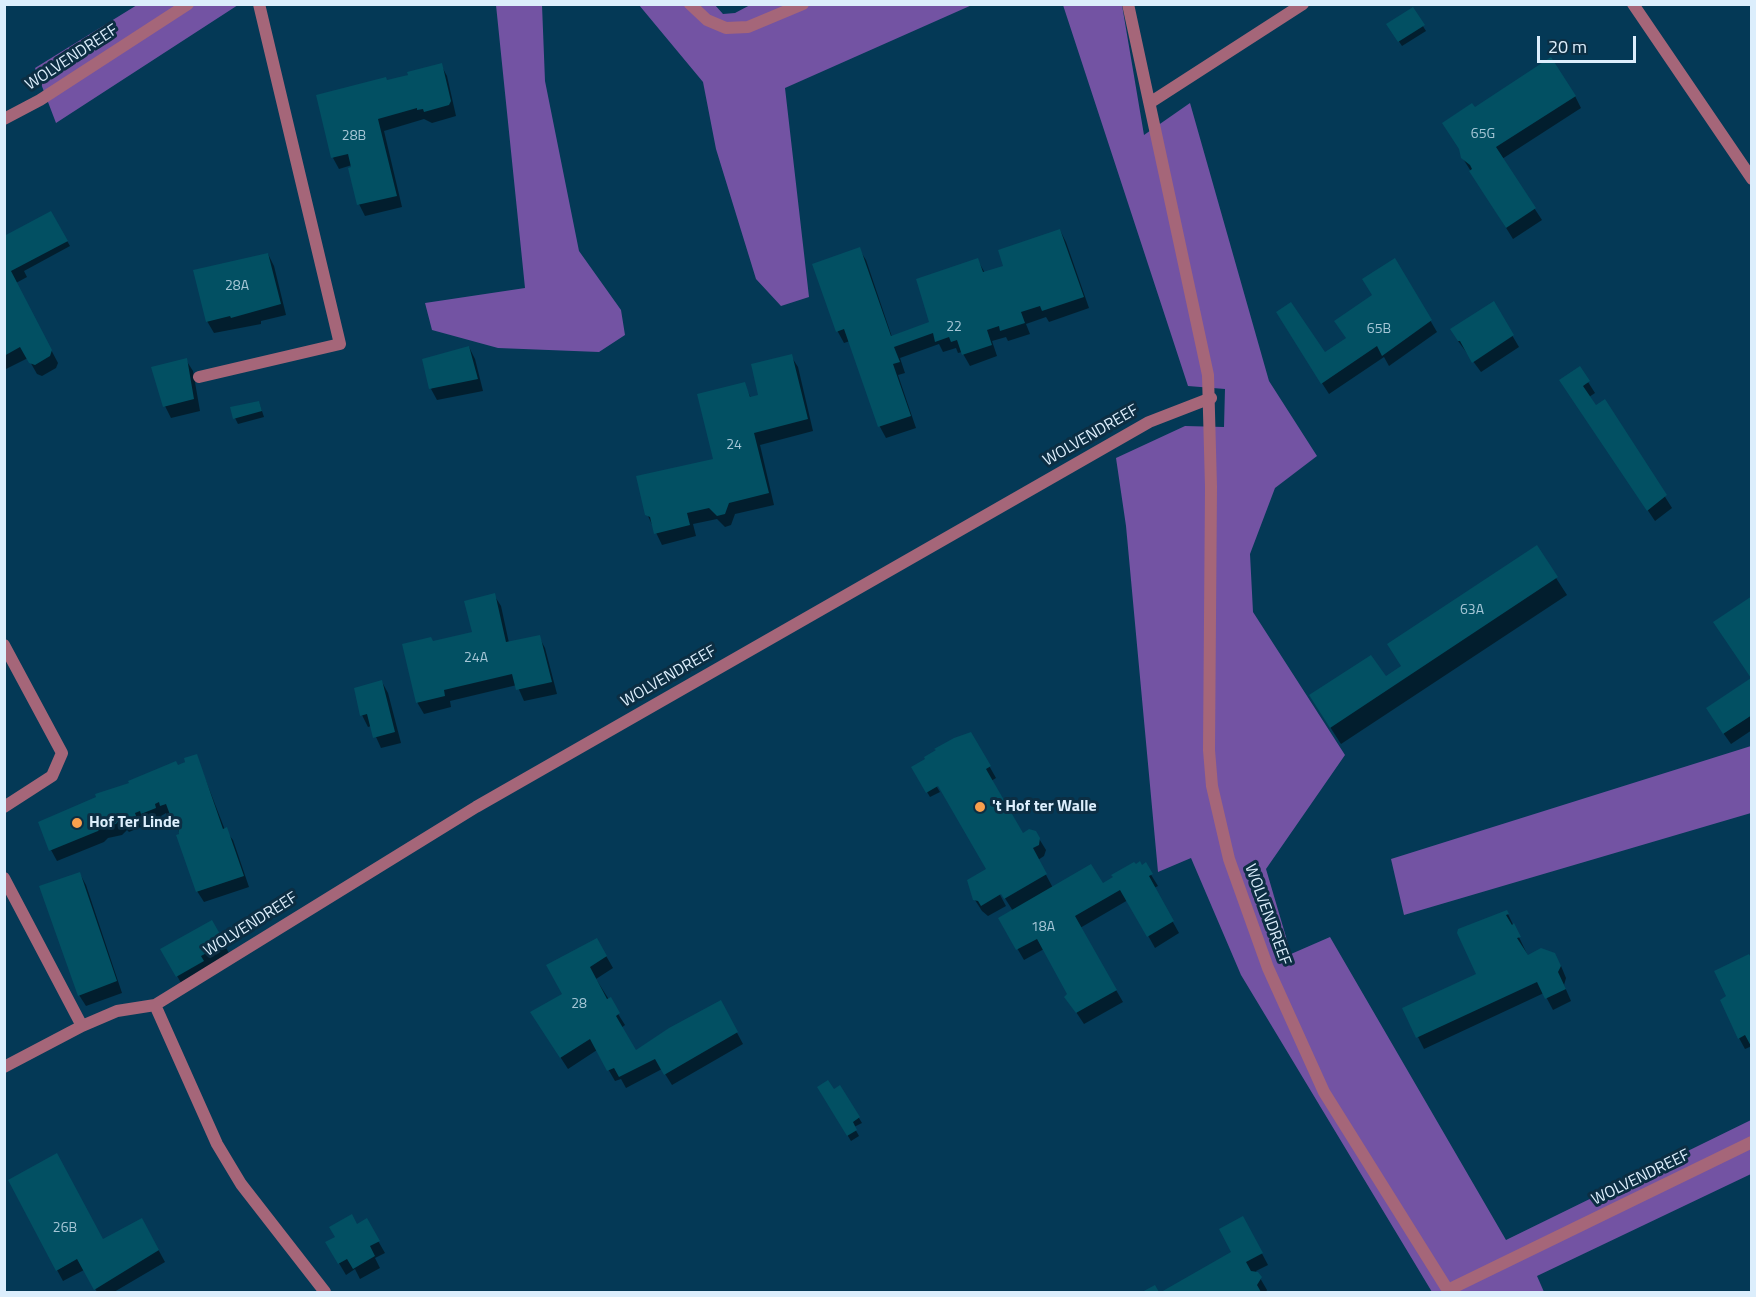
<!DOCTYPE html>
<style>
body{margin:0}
#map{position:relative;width:1756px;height:1297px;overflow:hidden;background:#043956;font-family:"Titillium Web",sans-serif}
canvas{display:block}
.frame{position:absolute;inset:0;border:6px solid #dceefc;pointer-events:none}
.scale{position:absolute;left:1537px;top:36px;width:99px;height:27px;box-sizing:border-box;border:3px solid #dceefc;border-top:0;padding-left:8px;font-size:18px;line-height:21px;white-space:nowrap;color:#dceefc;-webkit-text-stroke:4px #0c2e43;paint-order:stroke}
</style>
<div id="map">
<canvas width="1756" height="1297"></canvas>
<div class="frame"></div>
<div class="scale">20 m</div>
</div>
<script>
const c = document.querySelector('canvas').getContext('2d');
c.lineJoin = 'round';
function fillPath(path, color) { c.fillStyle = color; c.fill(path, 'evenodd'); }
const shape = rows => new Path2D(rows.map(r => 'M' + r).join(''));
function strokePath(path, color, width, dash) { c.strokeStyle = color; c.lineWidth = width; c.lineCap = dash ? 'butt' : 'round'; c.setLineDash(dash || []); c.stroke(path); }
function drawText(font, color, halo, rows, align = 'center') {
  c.font = font + ' "Titillium Web",sans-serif'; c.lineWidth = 6; c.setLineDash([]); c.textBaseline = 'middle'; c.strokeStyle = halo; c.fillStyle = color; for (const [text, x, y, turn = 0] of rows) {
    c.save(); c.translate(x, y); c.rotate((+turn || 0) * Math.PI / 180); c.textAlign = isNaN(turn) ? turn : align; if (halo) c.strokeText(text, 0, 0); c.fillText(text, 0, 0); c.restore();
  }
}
fillPath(shape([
 [752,4,972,5,785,88,809,297,781,306,756,279,716,149,703,82,639,5,715,5,723,14,735,13],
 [137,5,238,5,56,123,35,68],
 [496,5,542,5,545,81,579,251,621,310,625,335,599,352,498,348,432,330,425,303,525,288],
 [1063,5,1122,5,1144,135,1190,103,1269,381,1317,456,1275,488,1250,554,1253,612,1345,755,1266,869,1291,954,1330,937,1506,1240,1751,1120,1751,1174,1537,1276,1544,1292,1432,1292,1241,975,1191,858,1158,872,1126,526,1116,458,1185,426,1224,427,1225,389,1188,386],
 [1751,746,1751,813,1404,915,1391,859]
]), '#7353a3');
fillPath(shape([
 [1412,9,1426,31,1402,46,1388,25],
 [441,65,447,76,456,116,432,123,424,119,384,131,402,207,365,216,359,204,352,165,339,169,333,158,387,82],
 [1575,96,1581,108,1502,159,1542,220,1513,239,1462,157,1474,109],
 [51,213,70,246,24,271,27,277,16,283,58,363,56,368,42,376,37,374,28,358,4,370,4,238],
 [1060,230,1066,242,1089,308,1049,322,1046,317,1026,324,1030,334,1008,341,1006,337,992,341,997,356,970,366,962,352,958,353,956,348,943,352,939,344,900,358,905,373,898,375,916,428,886,438,880,427,850,341,844,343,838,332,814,265,859,249,866,260,892,337,931,323,977,259,985,273,1005,267],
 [268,254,274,266,286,315,261,321,261,324,214,333,207,321],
 [1395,260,1437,332,1389,366,1384,357,1329,394,1284,324,1325,354,1347,339],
 [1493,303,1519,347,1481,372,1458,341],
 [469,347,475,359,483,391,437,400,431,389],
 [791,356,798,367,813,431,760,445,774,505,735,514,731,525,725,527,717,519,693,524,696,536,662,545,647,514,715,460,744,384,751,398,760,396],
 [186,360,193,371,200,411,171,418,165,406],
 [1588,382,1595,393,1589,397,1595,407,1605,401,1672,508,1655,521,1568,392],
 [259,402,264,417,238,424,235,418],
 [1536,547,1567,595,1341,744,1321,713,1402,668],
 [494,595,501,606,509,643,539,637,545,648,557,694,524,701,517,685,450,701,451,707,424,714,417,702,433,643,474,633],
 [1752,679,1752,730,1731,744,1714,720],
 [382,682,388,693,401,743,381,748,371,726,368,727,362,715],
 [971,734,996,778,991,781,1023,835,1035,832,1046,850,1044,856,1038,860,1053,888,1103,885,1145,865,1158,886,1154,888,1179,933,1155,948,1128,900,1080,928,1123,1002,1084,1024,1066,997,1069,995,1044,949,1024,960,1000,919,1013,911,1001,892,999,893,1006,906,988,916,982,911,975,900,988,869,926,762,923,764,940,792,930,797,913,768],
 [196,755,225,830,233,840,249,887,204,902,197,891,180,835,172,815,168,817,166,813,161,816,162,819,140,824,141,827,129,832,127,830,122,835,108,838,104,842,57,861,51,850],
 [80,874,86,885,122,993,86,1006,79,995],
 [1507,912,1528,956,1561,966,1566,978,1564,985,1571,1001,1553,1010,1544,993,1424,1049,1404,1009,1478,974],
 [212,922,230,955,184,988,162,950],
 [597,940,613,968,596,979,625,1025,621,1028,635,1052,727,1014,743,1044,672,1085,662,1069,626,1088,621,1079,615,1081,597,1050,568,1069,539,1024,564,995],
 [1728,997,1752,1046,1745,1049,1739,1038],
 [840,1087,862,1123,854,1127,859,1136,851,1141,819,1088,834,1091],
 [142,1220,165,1262,114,1292,97,1292,84,1270,63,1281,57,1270],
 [366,1220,385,1253,375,1258,380,1268,360,1279,355,1269,346,1275,327,1243],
 [1249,1229,1268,1265,1256,1271,1267,1290,1266,1292,1164,1292,1233,1253]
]), '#0007');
fillPath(shape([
 [1413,7,1425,25,1398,42,1386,24],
 [1551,57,1576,96,1496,147,1536,208,1506,228,1469,171,1472,169,1470,165,1461,158,1459,149,1442,123,1472,103,1475,107],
 [442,63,451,101,449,105,424,112,423,109,417,110,417,108,378,119,397,196,357,205,348,168,351,167,348,154,331,158,316,95,386,77,387,80,408,75,407,72],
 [51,211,68,241,11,271,52,350,50,356,35,365,29,363,20,347,4,356,4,236],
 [1060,229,1084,297,1042,311,1040,306,1021,312,1025,323,1000,331,999,326,987,330,992,345,962,355,957,340,951,342,949,337,935,342,933,333,894,347,900,362,893,364,911,416,878,427,844,329,836,332,812,264,860,247,891,336,929,322,916,279,978,258,983,272,1003,266,998,250],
 [268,253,281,304,231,318,230,316,206,322,193,270],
 [1395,258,1432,320,1382,356,1377,346,1321,384,1276,312,1291,302,1325,352,1346,338,1334,321,1372,295,1362,279],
 [1494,301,1514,335,1472,363,1460,341,1458,341,1450,329],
 [469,346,478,379,429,389,422,359],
 [792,354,808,419,754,433,769,493,729,503,725,514,717,516,709,508,687,513,690,525,654,534,650,517,645,515,636,476,713,459,697,394,745,382,750,397,758,395,751,364],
 [187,358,194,399,163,407,151,367],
 [1580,366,1590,381,1583,386,1596,405,1605,399,1667,495,1647,511,1559,380],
 [259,401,262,411,233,419,230,407],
 [1537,545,1558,577,1330,728,1309,695,1371,655,1386,676,1401,666,1387,644],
 [495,593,506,642,540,635,552,682,516,690,512,674,444,690,445,696,416,703,402,644,431,637,433,641,472,632,464,601],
 [1752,596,1752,715,1723,734,1706,708,1751,678,1713,622],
 [382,680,395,732,373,738,367,714,360,716,354,688],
 [971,732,991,766,986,769,1023,833,1029,829,1036,831,1040,838,1039,845,1033,848,1047,874,1004,899,1001,894,981,906,978,901,973,900,967,880,986,869,938,786,926,793,911,767,925,759,924,757,936,750,934,749,954,738],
 [197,754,223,829,227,827,244,876,196,892,176,835,179,834,178,827,175,828,166,804,160,806,159,802,155,804,156,808,141,814,140,811,135,813,136,816,121,822,120,819,116,824,101,827,98,831,49,851,38,822,96,797,95,794,129,783,128,781,176,761,178,765,185,762,184,758],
 [1140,861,1142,865,1146,862,1153,874,1149,876,1174,921,1147,937,1120,890,1075,916,1117,990,1076,1013,1064,997,1067,994,1037,939,1016,950,998,918,1091,864,1103,883,1113,877,1111,875,1134,862,1136,864],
 [80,872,117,981,78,996,39,886],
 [1507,910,1509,914,1506,915,1512,925,1514,923,1521,937,1517,938,1528,955,1541,948,1555,953,1561,966,1558,972,1566,989,1545,999,1537,982,1416,1038,1402,1008,1476,974,1457,933,1458,929],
 [212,920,225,943,201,956,204,961,176,977,160,949],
 [597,938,607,956,590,967,607,999,611,997,620,1013,616,1016,636,1050,669,1028,721,1000,738,1032,664,1075,655,1059,619,1077,614,1068,607,1071,590,1039,560,1058,530,1012,562,994,546,965],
 [1749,954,1752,960,1752,1048,1745,1035,1738,1039,1720,1000,1726,996,1714,971],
 [828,1080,834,1089,840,1085,860,1117,853,1122,857,1130,847,1136,817,1087],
 [57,1153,103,1239,142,1218,159,1250,94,1290,77,1259,56,1271,8,1180],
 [352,1214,357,1224,367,1218,380,1241,370,1246,375,1256,353,1269,347,1259,338,1264,325,1242,335,1237,329,1227],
 [1243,1216,1263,1253,1246,1262,1251,1271,1258,1272,1262,1277,1257,1285,1261,1292,1161,1292,1231,1252,1219,1229],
 [1155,1285,1159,1292,1142,1292]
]), '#025063');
strokePath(shape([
 [199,377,340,344,259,4]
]), '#a56679', 12);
strokePath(shape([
 [690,4,707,20,726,28,748,27,803,4],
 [1128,4,1208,375,1211,487,1209,750,1212,786,1229,859,1268,968,1324,1092,1449,1292],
 [1633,4,1752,179],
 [1151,102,1303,4],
 [4,119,40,100,188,4],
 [4,645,62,753,52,776,4,807],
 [4,878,82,1026,117,1011,155,1005,476,807,1149,422,1211,398],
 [155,1005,217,1144,241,1184,325,1292],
 [4,1067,82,1026],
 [1448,1290,1752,1142]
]), '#a56679', 12);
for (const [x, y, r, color] of [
 [980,807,6,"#f99f4d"],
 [77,823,6,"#f99f4d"]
]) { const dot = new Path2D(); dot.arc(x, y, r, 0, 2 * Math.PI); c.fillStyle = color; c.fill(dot); strokePath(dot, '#0c2e43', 2); }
drawText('14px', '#a6c6d6', null, [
 ["65G",1483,135],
 ["28B",354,137],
 ["28A",237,287],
 ["22",954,328],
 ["65B",1379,330],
 ["24",734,446],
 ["63A",1472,611],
 ["24A",476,659],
 ["18A",1043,928],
 ["28",579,1005],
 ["26B",65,1229]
]);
drawText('16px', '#dceefc', '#0c2e43', [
 ["WOLVENDREEF",72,58,-33],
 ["WOLVENDREEF",1091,436,-30],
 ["WOLVENDREEF",669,677,-30],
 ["WOLVENDREEF",1267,915,70],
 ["WOLVENDREEF",251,925,-32],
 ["WOLVENDREEF",1641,1178,-26]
]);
drawText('bold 16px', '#dceefc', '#0c2e43', [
 ["'t Hof ter Walle",992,807],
 ["Hof Ter Linde",89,823]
], 'left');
</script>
